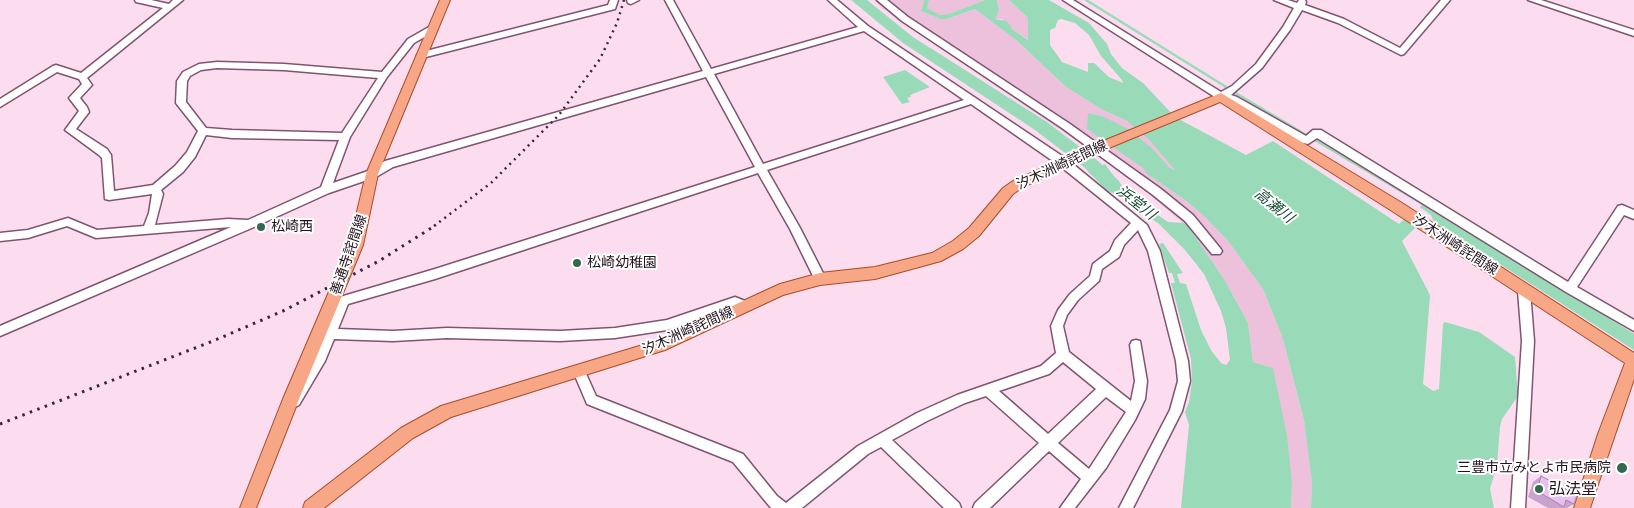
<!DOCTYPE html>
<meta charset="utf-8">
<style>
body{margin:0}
canvas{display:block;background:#fcddef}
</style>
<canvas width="1634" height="508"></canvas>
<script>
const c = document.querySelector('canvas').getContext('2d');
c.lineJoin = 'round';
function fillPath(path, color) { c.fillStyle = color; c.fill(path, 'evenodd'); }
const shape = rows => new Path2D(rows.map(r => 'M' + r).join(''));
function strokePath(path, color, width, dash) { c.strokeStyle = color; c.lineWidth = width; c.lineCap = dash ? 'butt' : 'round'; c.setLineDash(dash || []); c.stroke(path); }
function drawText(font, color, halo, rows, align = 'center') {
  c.font = font + ' Figtree,"Noto Sans JP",sans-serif'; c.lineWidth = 4; c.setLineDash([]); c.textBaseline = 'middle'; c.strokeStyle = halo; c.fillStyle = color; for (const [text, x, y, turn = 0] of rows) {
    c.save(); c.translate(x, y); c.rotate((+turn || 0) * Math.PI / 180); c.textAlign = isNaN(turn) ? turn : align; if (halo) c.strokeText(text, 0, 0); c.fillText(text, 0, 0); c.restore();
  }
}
fillPath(shape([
 [874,0,924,0,921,11,940,19,948,19,975,9,1016,40,1066,87,1103,110,1127,121,1150,141,1165,158,1178,173,1169,167,1153,149,1102,116,1088,113,1143,168,1147,174,1185,200,1204,216,1228,241,1263,289,1283,339,1304,420,1312,483,1311,508,1291,508,1292,483,1273,368,1253,362,1248,323,1224,279,1190,229,1141,187,1096,154,882,8],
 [929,0,985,0,949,14,940,15,927,8],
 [997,0,1009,0,1028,18,1029,40,1012,29,1002,19,995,19,995,16,999,10]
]), '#edc1dc');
fillPath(shape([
 [924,0,929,0,927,8,940,15,949,14,985,0,997,0,999,10,995,19,1007,21,1012,29,1028,40,1028,18,1009,0,1049,0,1089,23,1107,44,1111,54,1122,68,1143,83,1175,117,1246,155,1273,141,1399,224,1406,217,1418,225,1402,241,1430,295,1423,384,1433,391,1439,389,1443,324,1445,322,1479,332,1515,357,1518,396,1502,419,1500,427,1497,465,1490,489,1494,508,1311,508,1312,483,1304,420,1283,339,1263,289,1228,241,1204,216,1185,200,1147,174,1143,168,1087,129,1088,113,1102,116,1128,129,1153,149,1169,167,1176,171,1150,141,1127,121,1103,110,1066,87,1016,40,975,9,947,19,940,19,921,11],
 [1061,19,1075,23,1089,35,1101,56,1122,80,1123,83,1109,77,1094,63,1088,63,1088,72,1062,62,1050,45,1050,30,1055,28,1058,20],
 [905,70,930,87,910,95,911,97,907,98,910,102,902,104,883,77],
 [1105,164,1125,192,1168,222,1184,223,1190,229,1224,279,1248,323,1253,362,1273,368,1287,436,1292,483,1291,508,1181,508,1189,425,1185,412,1189,402,1192,381,1191,359,1171,283,1175,283,1172,273,1169,273,1159,244,1163,243,1183,273,1177,274,1180,283,1186,284,1201,330,1211,350,1221,363,1226,365,1230,360,1226,328,1221,311,1204,274,1185,250,1158,223,1143,214,1088,172],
 [1426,201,1634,334,1634,350,1434,222,1431,215,1420,207]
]), '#99dbb9');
strokePath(shape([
 [1086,0,1239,95,1426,206]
]), '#99dbb9', 2.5);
fillPath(shape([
 [851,0,867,0,913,37,1047,122,1097,160,1119,181,1122,186,1119,191,1113,193,1107,191,1085,168,1035,130,903,43,851,0]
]), '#99dbb9');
const minor = shape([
 [135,0,151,0,169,4,173,0,183,0,87,78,92,85,80,98,87,107,89,112,76,129,107,149,111,155,114,191,153,185,175,166,187,152,198,131,176,103,177,81,183,72,199,64,217,62,284,64,382,72,408,39,429,27,435,27,435,31,414,43,387,77,350,137,333,183,368,171,385,161,703,71,665,0,673,0,711,69,858,27,828,0,837,0,868,26,1068,160,1147,225,1160,251,1188,361,1190,381,1182,411,1133,508,1119,508,1170,410,1178,381,1176,361,1148,251,1138,230,1124,245,1119,257,1102,269,1099,281,1078,300,1067,315,1063,326,1069,352,1131,401,1135,381,1130,345,1132,341,1136,340,1140,341,1147,381,1145,399,1135,420,1106,468,1075,508,1060,508,1081,479,1049,451,990,508,973,508,975,503,1039,443,986,396,965,403,927,421,892,440,959,503,961,508,944,508,881,447,868,454,802,508,771,508,733,462,587,404,573,371,575,367,579,366,583,367,596,396,743,454,777,496,786,503,858,446,917,413,957,395,1041,366,1056,353,1051,326,1058,310,1070,294,1090,276,1093,264,1110,251,1115,240,1131,223,1060,166,971,104,767,170,800,228,826,279,824,282,816,282,790,229,758,173,435,279,348,304,338,329,393,331,447,328,560,331,615,328,667,320,735,297,750,303,752,306,750,309,746,311,735,307,667,330,615,338,560,341,447,338,393,341,334,339,325,361,299,405,295,407,291,405,289,401,316,355,340,297,435,269,755,167,706,77,393,167,376,177,329,193,254,227,0,336,0,326,231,227,96,238,67,226,28,238,0,241,0,233,28,230,68,218,97,230,144,226,149,213,152,194,109,200,105,199,102,158,99,155,65,130,79,111,69,98,82,84,79,79,57,72,0,107,0,99,53,66,56,65,81,73,163,8,136,2,135,0],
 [864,31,964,100,763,164,714,74,864,31],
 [217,68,284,70,378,78,342,133,232,130,206,128,186,102,187,81,190,76,201,70,217,68],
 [206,135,232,138,339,140,321,187,248,220,228,219,155,225,163,194,161,190,183,172,195,157,206,135],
 [1063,362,1096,389,1048,434,999,391,1049,374,1063,362],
 [1106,397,1126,412,1089,469,1058,443,1106,397],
 [610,0,618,0,615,9,422,58,417,55,422,52,608,5,610,0],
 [627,0,639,0,631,4,628,3,627,0],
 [877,0,887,0,908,17,1070,124,1161,189,1193,215,1220,248,1222,251,1220,254,1212,254,1185,221,1153,195,1062,128,902,21,877,0],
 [1063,0,1073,0,1221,92,1232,86,1256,64,1283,27,1294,8,1274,0,1288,0,1297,3,1299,0,1305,0,1306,2,1305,5,1344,19,1400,48,1441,0,1450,0,1404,54,1401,55,1338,23,1302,10,1290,30,1262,68,1231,95,1237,97,1306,136,1313,130,1321,130,1568,282,1618,206,1622,205,1634,210,1634,219,1624,215,1577,287,1634,320,1634,331,1566,292,1317,138,1308,144,1299,142,1232,102,1218,99,1063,0],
 [1528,0,1541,0,1634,30,1634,36,1528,0],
 [1524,286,1528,288,1530,291,1534,341,1525,508,1511,508,1522,341,1518,291,1520,288,1524,286]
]);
const major = shape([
 [440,0,450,0,378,174,363,245,299,399,256,508,240,508,283,399,349,245,366,174,440,0],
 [1221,93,1402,203,1634,353,1634,379,1590,508,1574,508,1598,434,1625,363,1392,211,1220,102,1104,150,1023,187,1013,194,979,236,963,249,941,261,875,279,820,285,783,295,665,350,451,417,413,438,324,508,303,508,305,502,401,428,441,406,656,341,780,284,820,273,875,267,932,253,953,241,969,228,1003,188,1013,181,1096,144,1221,93]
]);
strokePath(minor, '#805470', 3);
strokePath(major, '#a94c2b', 2);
fillPath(minor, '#fff');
fillPath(major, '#f7a785');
strokePath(shape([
 [434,226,491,183,559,115,600,59,617,23,624,0]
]), '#3b2733', 2.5, [2, 4.5]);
strokePath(shape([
 [0,424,213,341,283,311,379,261,436,225]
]), '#3b2733', 3, [2.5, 5.5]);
fillPath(shape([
 [1541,476,1574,504,1567,508,1548,508,1528,497,1533,482]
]), '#c8a3ce');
const building = shape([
 [1541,476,1577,495,1574,504,1566,500,1564,507,1537,491,1541,476]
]);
fillPath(building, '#e9bef0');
strokePath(building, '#a385a8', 1);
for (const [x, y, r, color] of [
 [261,227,5,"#31684e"],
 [577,263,5,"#31684e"],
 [1622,468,6,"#31684e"],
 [1539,489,5,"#31684e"]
]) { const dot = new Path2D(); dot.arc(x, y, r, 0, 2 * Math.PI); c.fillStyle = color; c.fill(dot); strokePath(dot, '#fff', 2); }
drawText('14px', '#23111c', '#fff', [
 ["汐木洲崎詫間線",1062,165,-25],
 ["汐木洲崎詫間線",1455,245,33],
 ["善通寺詫間線",349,255,-71],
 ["汐木洲崎詫間線",688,331,-24]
]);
drawText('14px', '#23111c', '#fff', [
 ["松崎西",271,227],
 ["松崎幼稚園",587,263],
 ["三豊市立みとよ市民病院",1611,468,"right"]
], 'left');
drawText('italic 15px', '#1a4e37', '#fff', [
 ["浜堂川",1136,203,38],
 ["高瀬川",1274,206,39]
]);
drawText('16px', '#23111c', '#fff', [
 ["弘法堂",1549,489]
], 'left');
</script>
